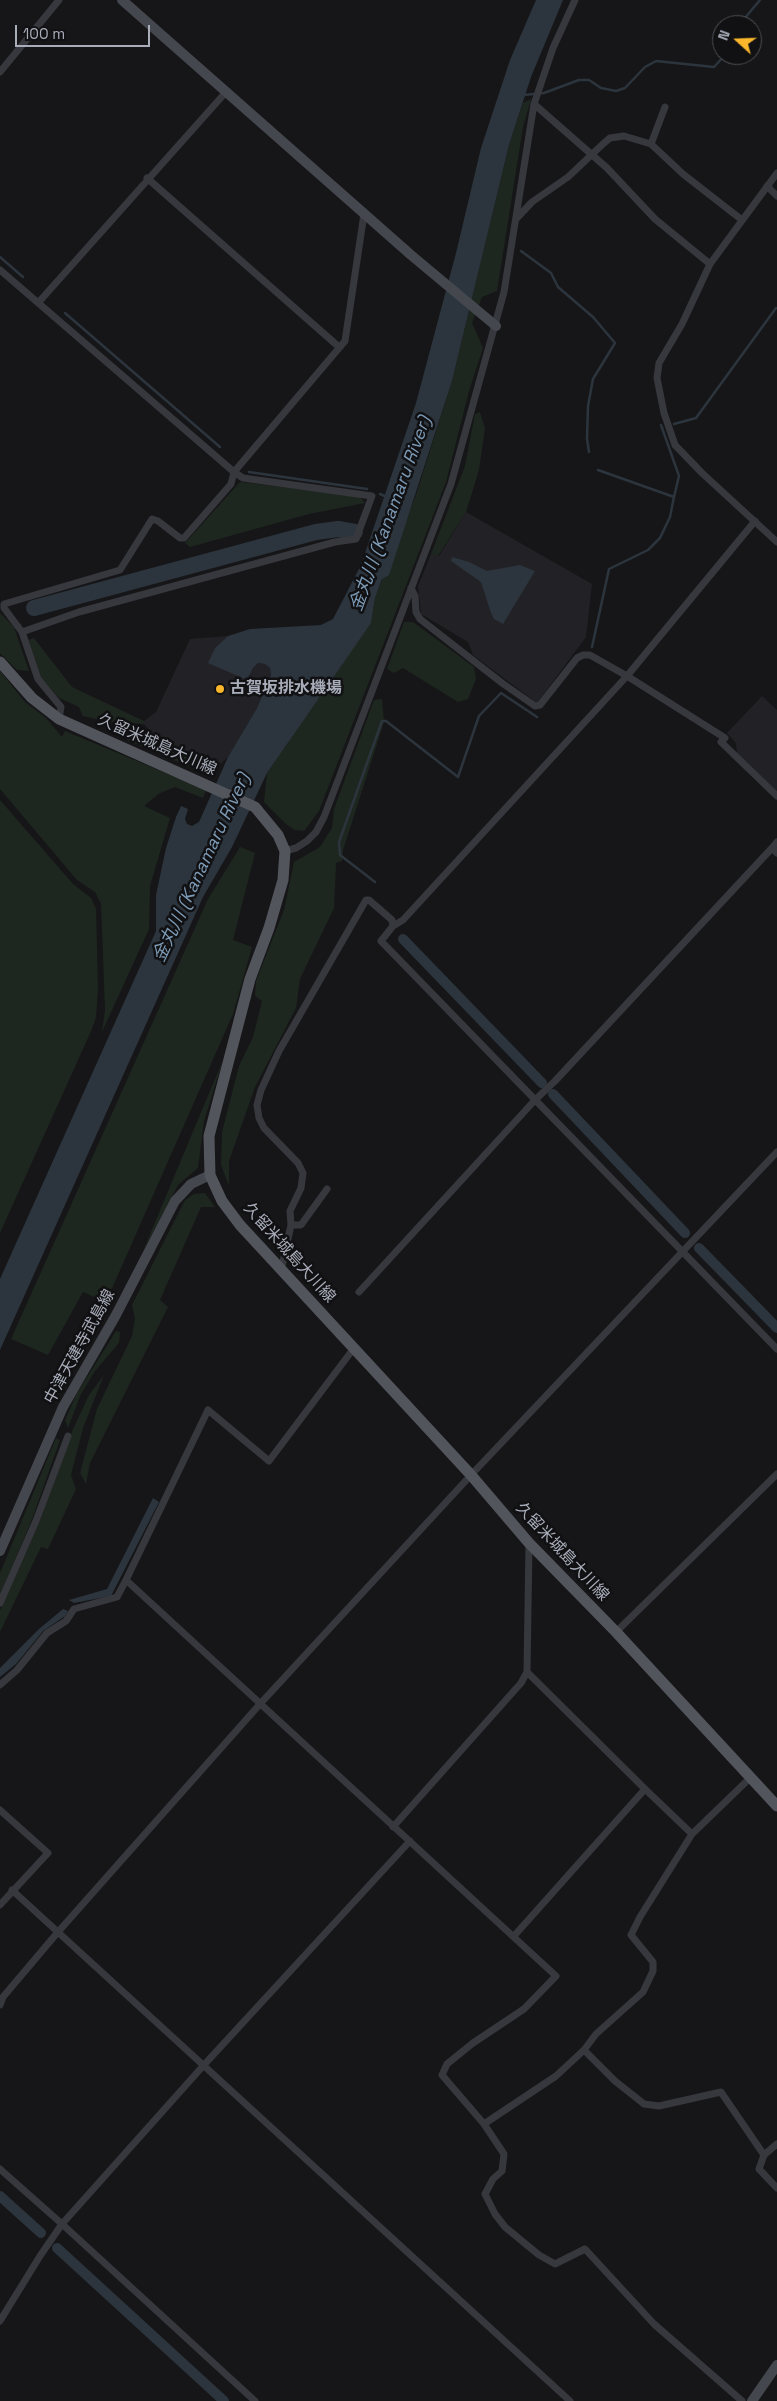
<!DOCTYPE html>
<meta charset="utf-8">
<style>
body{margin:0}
#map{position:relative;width:777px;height:2401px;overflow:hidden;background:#161618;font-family:"Space Grotesk",sans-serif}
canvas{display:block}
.north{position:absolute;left:712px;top:15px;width:50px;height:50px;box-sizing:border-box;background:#111113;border:1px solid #4d4f55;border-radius:50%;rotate:290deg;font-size:14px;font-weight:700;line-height:20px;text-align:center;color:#a8adb9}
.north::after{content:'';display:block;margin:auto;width:18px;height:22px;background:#fbb72b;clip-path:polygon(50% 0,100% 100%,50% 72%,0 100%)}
.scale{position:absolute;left:15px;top:25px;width:135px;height:22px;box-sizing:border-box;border:2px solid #a8adb9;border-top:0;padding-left:6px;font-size:15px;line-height:18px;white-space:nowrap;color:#a8adb9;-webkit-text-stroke:4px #111113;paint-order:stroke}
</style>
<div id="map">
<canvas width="777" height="2401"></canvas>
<div class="north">N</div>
<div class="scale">100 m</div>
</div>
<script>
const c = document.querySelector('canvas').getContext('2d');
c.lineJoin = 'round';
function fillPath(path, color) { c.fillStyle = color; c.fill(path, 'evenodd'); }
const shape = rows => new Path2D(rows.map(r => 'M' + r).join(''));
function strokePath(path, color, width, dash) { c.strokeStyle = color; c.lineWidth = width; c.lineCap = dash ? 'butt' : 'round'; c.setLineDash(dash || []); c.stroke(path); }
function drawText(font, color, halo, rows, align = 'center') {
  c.font = font + ' "Space Grotesk","Noto Sans JP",sans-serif'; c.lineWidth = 5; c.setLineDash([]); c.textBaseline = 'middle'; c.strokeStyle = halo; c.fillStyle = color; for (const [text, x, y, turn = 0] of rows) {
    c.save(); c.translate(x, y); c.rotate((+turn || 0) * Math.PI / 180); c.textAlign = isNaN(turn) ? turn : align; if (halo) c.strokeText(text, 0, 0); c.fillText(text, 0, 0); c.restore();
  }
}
fillPath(shape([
 [466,512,592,584,586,637,537,703,473,655,468,642,421,614,418,586,431,554,439,556],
 [228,636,215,648,247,680,253,668,258,663,265,664,270,668,271,675,257,708,228,757,217,767,150,731,144,724,144,721,156,712,190,639],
 [762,696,777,710,777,793,737,754,736,743,727,733]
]), '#222226');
fillPath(shape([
 [531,99,523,127,497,291,482,297,472,323,483,348,469,391,446,482,319,811,304,831,295,830,286,824,264,802,267,773,371,622,375,598,416,495,452,381,509,145,523,103],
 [480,412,485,428,479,470,466,512,438,556,431,554,465,466,475,414],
 [240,482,359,496,365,503,309,514,190,547,185,543],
 [0,613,14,627,29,671,17,670,0,653],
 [404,622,413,622,474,667,476,679,468,699,458,702,403,668,394,673,387,669],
 [34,638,72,687,144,721,144,724,108,722,83,716,79,707,59,698,42,679,28,640],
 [0,671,25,702,46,718,62,737,65,731,206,790,203,798,175,787,160,793,144,806,170,818,150,886,149,929,102,1032,105,1010,101,904,95,892,77,880,0,789],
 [382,699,384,722,343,850,342,861,336,863,334,908,300,979,296,1008,255,1087,229,1161,229,1186,221,1165,222,1132,239,1066,253,1037,262,1001,255,996,256,981,284,910,294,862,320,847,332,828,334,809,374,700],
 [118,731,150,731,217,767,211,776,127,740],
 [0,800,73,884,91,898,96,909,98,988,96,1017,92,1029,0,1233],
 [240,847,255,853,233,940,252,947,233,1014,106,1302,83,1292,48,1355,11,1339,208,899],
 [223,1060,204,1121,198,1168,178,1185,143,1251],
 [205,1193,215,1207,201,1207,160,1300,168,1307,90,1463,86,1484,80,1473,97,1409,132,1336,135,1319,132,1305,185,1200,194,1194],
 [116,1331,120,1332,119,1343,95,1371,81,1394,68,1428,65,1420,76,1395],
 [104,1375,83,1428,71,1475,76,1489,48,1549,41,1547,0,1632,0,1610,40,1521,73,1429,89,1395],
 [56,1438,60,1440,31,1522,0,1595,0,1573]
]), '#1e271f');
fillPath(shape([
 [536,0,563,0,531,77,509,145,452,381,389,575,382,579,375,598,371,623,267,773,232,847,203,897,0,1350,0,1279,156,931,156,895,166,848,176,817,181,806,188,809,185,819,187,824,192,826,199,822,228,757,257,708,271,675,270,668,265,664,258,663,253,668,247,680,208,663,215,648,228,636,250,629,321,625,333,619,361,565,416,403,456,253,481,148,510,60],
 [452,557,469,562,487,571,520,565,535,571,503,624,494,619,491,613,481,582,451,561],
 [153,1498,159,1502,111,1596,74,1603,69,1600,107,1589],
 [63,1609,68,1611,65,1616,43,1631,16,1664,0,1677,0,1668,39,1629]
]), '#2c353d');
strokePath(shape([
 [739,25,760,0],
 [524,95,544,93,579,80,589,80,601,88,616,91,625,88,645,67,656,61,714,67,725,55],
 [521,251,551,273,558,287,593,317,615,343,593,379,588,406,587,439,589,452],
 [0,257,23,277],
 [65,313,220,447],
 [674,424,696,418,776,308],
 [661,425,679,476,674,497],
 [249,472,367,489],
 [380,494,387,497],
 [592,647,609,569,648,550,660,538,670,517,674,497,598,470],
 [375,882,340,855,339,842,382,721,386,721,458,777,479,716,501,693,537,717]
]), '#2c353d', 2.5);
strokePath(shape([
 [403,939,542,1083],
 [553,1094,685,1233],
 [699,1248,777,1328],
 [0,2196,41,2233],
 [57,2248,224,2401]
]), '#2c353d', 10);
strokePath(shape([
 [34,608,316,532,338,529,355,532]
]), '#2c353d', 16);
strokePath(shape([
 [0,72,59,0],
 [534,104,607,168,655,219,710,264],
 [651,144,665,107],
 [777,173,710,264,682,324,659,363,657,378,664,413,675,445,702,473,777,542],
 [147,178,339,347],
 [767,186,777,196],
 [516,219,532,202,568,177,604,143,610,138,624,136,651,144,683,174,742,220],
 [0,270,234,472,345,341,364,214],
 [38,303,226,92],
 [411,588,415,596,416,612,420,619,502,683,535,706,540,705,577,658,583,655,590,655,627,676,725,738,721,742,777,796],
 [22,632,79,612,335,542,356,539,372,496,243,478,234,472,231,484,184,538,180,538,158,521,152,519,120,570,4,604,4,608,22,632,38,679,61,707,59,719],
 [777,842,772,848,777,853],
 [285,851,296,848,307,841,316,832,324,817,451,484,504,292,534,104,553,48,575,0],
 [393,926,381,941,777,1349],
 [291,1225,301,1225,327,1189],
 [281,1271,291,1225,290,1211,301,1188,303,1173,298,1163,264,1128,259,1118,257,1105,261,1090,279,1051,366,900,369,900,392,920,393,926,403,920,627,676,755,521],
 [359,1292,535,1100,555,1081,772,848],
 [529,1544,527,1672,645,1789],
 [126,1580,208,1410,269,1461,354,1348],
 [0,1603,36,1521,68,1436],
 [616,1632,777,1474],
 [0,1685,17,1670,47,1633,66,1621,74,1609,117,1597,126,1580,556,1976,524,2009,473,2043,447,2064,442,2075,484,2124,504,2154,502,2171,493,2179,485,2194,495,2214,505,2227,539,2255,555,2264,585,2249,654,2324,742,2401],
 [0,1810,48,1853,0,1905],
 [393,1827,521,1683,527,1672],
 [12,1890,570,2401],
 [514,1936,645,1789,692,1834],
 [0,2005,3,1997,58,1932,260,1704,471,1475,777,1152],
 [584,2050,615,2081,644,2104,659,2106,721,2092,764,2155],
 [484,2124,556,2076,584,2050,596,2034,643,1992,653,1971,653,1962,631,1935,640,1917,692,1834,750,1778],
 [777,2144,764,2155,759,2169,777,2188],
 [0,2169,62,2224,40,2256,0,2321],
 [255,2401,62,2224,203,2066,410,1841]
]), '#37383e', 7);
strokePath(shape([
 [122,0,411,255,496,326],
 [0,1551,63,1407,116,1315,175,1201,191,1184,210,1175],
 [752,2401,777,2365]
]), '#45474e', 10);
strokePath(shape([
 [0,662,32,698,59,719,255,807,278,835,285,851,283,880,269,928,250,979,209,1136,210,1175,222,1201,240,1225,471,1475,529,1543,616,1632,777,1806]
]), '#53555d', 11);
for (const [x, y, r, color] of [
 [220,689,5,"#fbb72b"]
]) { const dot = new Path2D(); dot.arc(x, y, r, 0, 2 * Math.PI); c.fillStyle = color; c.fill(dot); strokePath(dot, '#111113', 2); }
drawText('bold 16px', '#a8adb9', '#111113', [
 ["古賀坂排水機場",230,689]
], 'left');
drawText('16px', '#a8adb9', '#111113', [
 ["久留米城島大川線",157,745,24],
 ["久留米城島大川線",289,1253,48],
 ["中津天建寺武島線",80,1347,-61],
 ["久留米城島大川線",562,1552,47]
]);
drawText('italic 18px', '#7d9bb6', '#111113', [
 ["金丸川 (Kanamaru River)",391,514,-70],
 ["金丸川 (Kanamaru River)",202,868,-65]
]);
</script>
